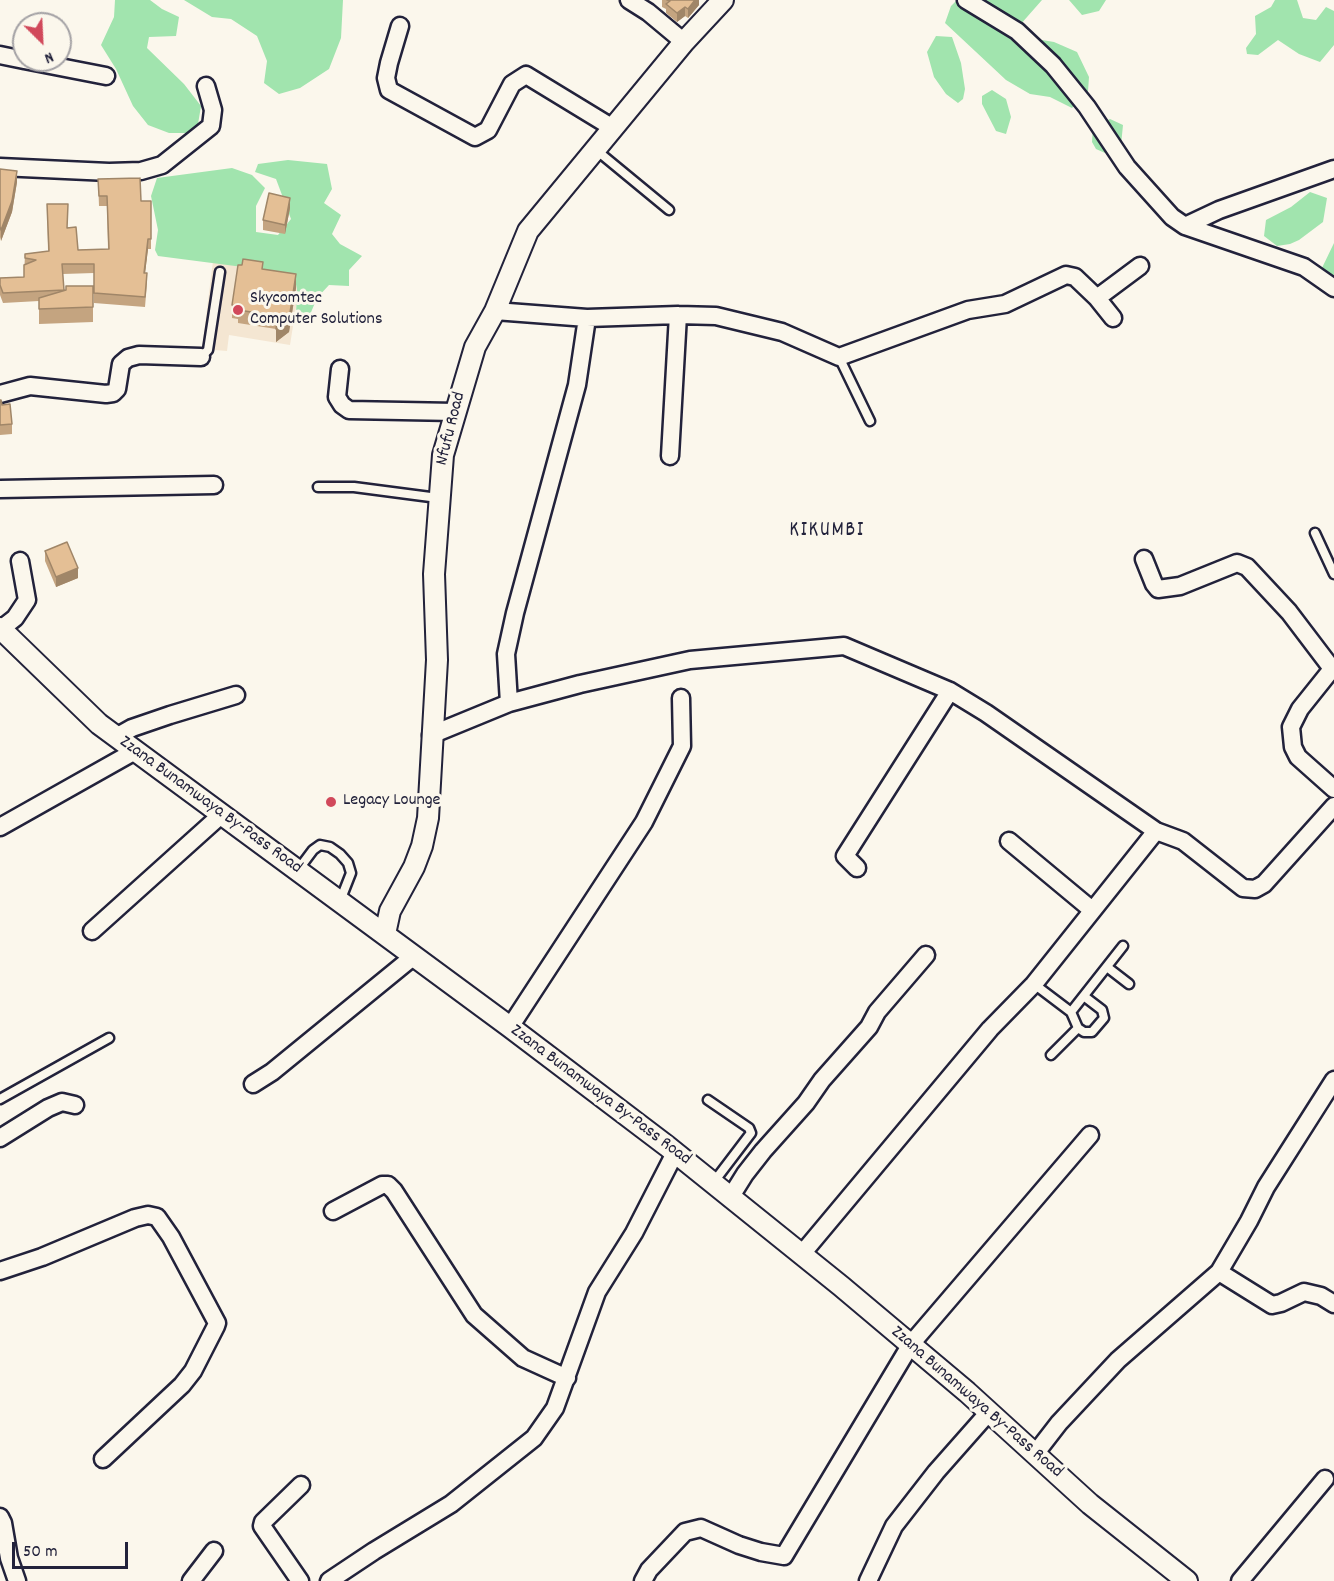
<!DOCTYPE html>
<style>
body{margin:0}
#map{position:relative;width:1334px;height:1581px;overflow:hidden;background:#fbf7ec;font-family:Dekko,sans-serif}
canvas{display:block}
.north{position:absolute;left:12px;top:12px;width:60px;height:60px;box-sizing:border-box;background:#fbf7ec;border:2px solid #a4a2a5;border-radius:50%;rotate:156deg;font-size:16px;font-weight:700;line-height:24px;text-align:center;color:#22223b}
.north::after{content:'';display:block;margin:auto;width:21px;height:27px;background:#d1495b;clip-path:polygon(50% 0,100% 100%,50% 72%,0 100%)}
.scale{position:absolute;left:12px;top:1542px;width:116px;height:27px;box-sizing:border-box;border:3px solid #22223b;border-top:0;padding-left:8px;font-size:18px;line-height:21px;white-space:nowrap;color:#22223b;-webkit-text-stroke:4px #fbf7ec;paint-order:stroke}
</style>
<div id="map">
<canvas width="1334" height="1581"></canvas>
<div class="north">N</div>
<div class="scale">50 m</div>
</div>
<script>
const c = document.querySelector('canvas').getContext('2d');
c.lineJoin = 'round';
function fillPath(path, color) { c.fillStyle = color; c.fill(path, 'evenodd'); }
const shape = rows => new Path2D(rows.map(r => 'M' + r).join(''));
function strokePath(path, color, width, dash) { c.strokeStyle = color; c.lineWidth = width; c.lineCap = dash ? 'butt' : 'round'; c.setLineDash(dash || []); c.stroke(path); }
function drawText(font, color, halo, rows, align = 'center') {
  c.font = font + ' Dekko,sans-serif'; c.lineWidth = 6; c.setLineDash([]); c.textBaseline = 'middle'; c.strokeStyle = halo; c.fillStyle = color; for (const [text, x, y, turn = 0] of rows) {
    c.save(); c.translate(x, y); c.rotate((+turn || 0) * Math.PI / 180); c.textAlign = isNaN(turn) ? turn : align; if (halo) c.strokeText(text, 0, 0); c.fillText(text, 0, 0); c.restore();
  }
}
fillPath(shape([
 [213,261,301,275,290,345,229,335,227,351,202,349]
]), '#f4e6d2');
fillPath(shape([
 [115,0,150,0,162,9,179,17,176,36,149,37,147,48,184,84,201,106,198,124,186,133,169,133,148,125,133,106,116,69,101,45,114,17],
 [184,0,343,0,341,38,329,69,300,88,279,94,264,83,267,61,257,36,231,19,212,17],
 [957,0,1042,0,1020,25,1036,39,1054,42,1077,52,1089,77,1088,91,1072,108,1050,97,1030,94,1006,80,945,23,951,6],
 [1069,0,1106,0,1099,11,1082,15],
 [1275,0,1297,0,1303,18,1316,20,1326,7,1334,11,1334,45,1320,62,1299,54,1278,40,1258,55,1247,54,1246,48,1256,34,1255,16,1271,7],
 [936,36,952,37,961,63,965,89,963,99,958,103,946,94,934,77,927,52],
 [992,90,1006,99,1011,117,1006,134,996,131,982,104,982,96],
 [1110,119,1123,125,1121,145,1105,153,1096,149,1092,142,1093,127],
 [288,160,327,164,332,189,324,203,341,215,332,234,340,244,362,256,349,270,349,286,329,285,317,298,309,317,296,315,297,289,294,275,266,270,158,256,155,250,158,230,151,196,157,178,232,168,252,175,265,188,256,206,256,232,278,235,291,219,276,179,255,172,258,164],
 [1310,192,1327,198,1323,222,1299,240,1290,244,1277,246,1264,236,1266,220,1291,207],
 [1334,243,1334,279,1321,270]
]), '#a1e4ae');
const service = shape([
 [595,149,669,210],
 [201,357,208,350,220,272],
 [839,357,870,421],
 [318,487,354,487,438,498],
 [1315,533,1334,574],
 [298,870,313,850,320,845,330,847,340,854,348,863,351,873,340,901],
 [1107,967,1129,984],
 [1034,984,1071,1012,1078,1028,1084,1032,1092,1032,1104,1018,1102,1010,1085,997],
 [1071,1012,1123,946],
 [1051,1055,1078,1028],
 [0,1099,109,1038],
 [708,1100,749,1128,751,1133,713,1183]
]);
const minor = shape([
 [629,0,648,12,684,42],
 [966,0,1017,31,1053,65,1087,107,1127,167,1172,217,1185,226,1304,267,1334,288],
 [400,26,389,63,386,78,389,90,475,137,488,130,512,84,526,75,613,128],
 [0,55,24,60],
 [24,60,106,76],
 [0,167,109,172,141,171,162,165,211,126,213,110,206,86],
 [1185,226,1219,210,1334,169],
 [1097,298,1140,266],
 [495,311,587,318,678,315,716,316,782,332,839,357,968,310,1005,304,1066,275,1075,277,1097,298,1113,318],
 [340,369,337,397,342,405,349,410,455,412],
 [0,394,30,386,106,394,113,393,117,389,121,364,128,358,139,355,201,357],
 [670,456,678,315],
 [0,489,214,485],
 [1144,559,1154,584,1158,589,1180,586,1237,563,1247,567,1289,612,1333,670],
 [1,629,15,618,27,600,20,561],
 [1334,669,1328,674,1300,709,1291,727,1293,747,1298,757,1334,789],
 [509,703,506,654,515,613,577,385,587,318],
 [431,735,509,703,580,684,690,660,844,646,950,691,986,713,1156,831],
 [116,737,132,728,170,715,236,695],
 [0,827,135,751],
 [1009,841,1092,910],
 [857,868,845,856,950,691],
 [92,931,221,815],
 [510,1027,644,822,682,746,681,698],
 [253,1084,272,1072,414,956],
 [0,1138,48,1108,62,1102,75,1105],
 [730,1198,745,1174,763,1151,806,1103,822,1080,869,1027,877,1012,926,955],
 [333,1211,382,1185,388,1185,394,1191,474,1315,523,1358,567,1378],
 [801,1255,990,1029,1034,984,1156,831,1183,841,1243,888,1255,889,1264,884,1334,806],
 [0,1271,42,1257,135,1218,148,1215,157,1217,171,1237,217,1323,216,1326,193,1371,182,1385,103,1459],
 [1219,1272,1272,1305,1281,1303,1304,1292,1321,1296,1334,1304],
 [1035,1454,1059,1423,1118,1360,1219,1272,1249,1221,1266,1187,1334,1080],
 [0,1517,3,1523,9,1558,17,1581],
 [191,1581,214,1551],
 [300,1581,262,1526,263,1522,301,1485],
 [329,1581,374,1551,451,1504,534,1438,555,1408,597,1292,634,1233,675,1153],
 [643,1581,649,1570,685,1532,701,1528,739,1545,761,1552,784,1556,911,1344,1090,1135],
 [868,1581,894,1526,936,1472,989,1412],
 [1240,1581,1325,1479]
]);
const tertiary = shape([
 [0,628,99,724,510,1027,667,1146,841,1286,967,1392,1090,1504,1187,1581],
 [385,934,390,911,414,867,422,846,428,818,437,660,434,574,443,455,475,347,495,311,528,231,684,42,723,0]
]);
strokePath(service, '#22223b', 13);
strokePath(minor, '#22223b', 21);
strokePath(tertiary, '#22223b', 24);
strokePath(service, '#fbf7ec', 8);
strokePath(minor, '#fbf7ec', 16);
strokePath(tertiary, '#fbf7ec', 20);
fillPath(shape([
 [662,0,699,0,699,5,688,18,685,16,677,22,666,13,666,9,662,7],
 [0,169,17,182,12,212,1,241,0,237],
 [98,179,141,201,151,201,151,249,148,249,145,273,147,283,145,307,94,303,94,273,63,274,64,290,66,290,66,286,93,286,93,322,39,324,39,301,3,303,0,295,0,278,24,277,25,254,48,251,47,204,67,228,78,250,108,249,107,206,99,206],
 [290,208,285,234,263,230,263,220],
 [263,270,296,288,289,332,276,342,276,329,238,323,238,319,232,318,232,305],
 [0,400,12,424,12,434,0,435],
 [45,551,78,578,56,587,45,561]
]), '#c4a480');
fillPath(shape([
 [695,0,699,0,699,5,688,18,688,9],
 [685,7,685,16,677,22,677,13],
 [17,171,17,182,12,212,1,241,1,230],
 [290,198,290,208,285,234,285,225],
 [148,239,148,249,144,282,144,273],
 [296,274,296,288,289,332,276,342,276,329],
 [78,568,78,578,56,587,56,577]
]), '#a08668');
const building = shape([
 [667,0,695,0,688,9,685,7,677,13,666,4,670,1,667,0],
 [0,169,17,171,12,201,1,230,0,227,0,169],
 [140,178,141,201,151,201,151,239,148,239,144,273,147,273,145,297,94,293,94,264,62,264,64,290,3,293,0,285,0,278,24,277,24,265,36,260,25,258,25,254,49,251,47,204,68,204,67,228,76,227,78,250,109,249,107,196,99,196,98,179,140,178],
 [269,193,290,198,285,225,263,220,269,193],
 [243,259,263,262,262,269,296,274,289,319,276,329,278,316,238,310,238,306,232,305,238,265,242,265,243,259],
 [66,286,93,286,93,307,39,309,39,298,66,290,66,286],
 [0,400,1,400,2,405,10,404,12,424,0,425,0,400],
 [67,542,78,568,56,577,45,551,67,542]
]);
fillPath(building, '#e4bf95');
strokePath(building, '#a08668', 1.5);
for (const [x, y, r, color] of [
 [238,310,6,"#d1495b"],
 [331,802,6,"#d1495b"]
]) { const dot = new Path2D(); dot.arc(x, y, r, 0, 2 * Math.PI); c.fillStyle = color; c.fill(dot); strokePath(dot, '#fbf7ec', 2); }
drawText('18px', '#22223b', '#fbf7ec', [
 ["Skycomtec",250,300],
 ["Computer Solutions",250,321],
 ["Legacy Lounge",343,802]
], 'left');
drawText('18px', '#22223b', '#fbf7ec', [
 ["Nfufu Road",452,429,-76],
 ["Zzana Bunamwaya By-Pass Road",210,806,36],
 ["Zzana Bunamwaya By-Pass Road",600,1096,37],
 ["Zzana Bunamwaya By-Pass Road",976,1403,41]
]);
c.letterSpacing = '1.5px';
drawText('21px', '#22223b', '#fbf7ec', [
 ["KIKUMBI",827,532]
]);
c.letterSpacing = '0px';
</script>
